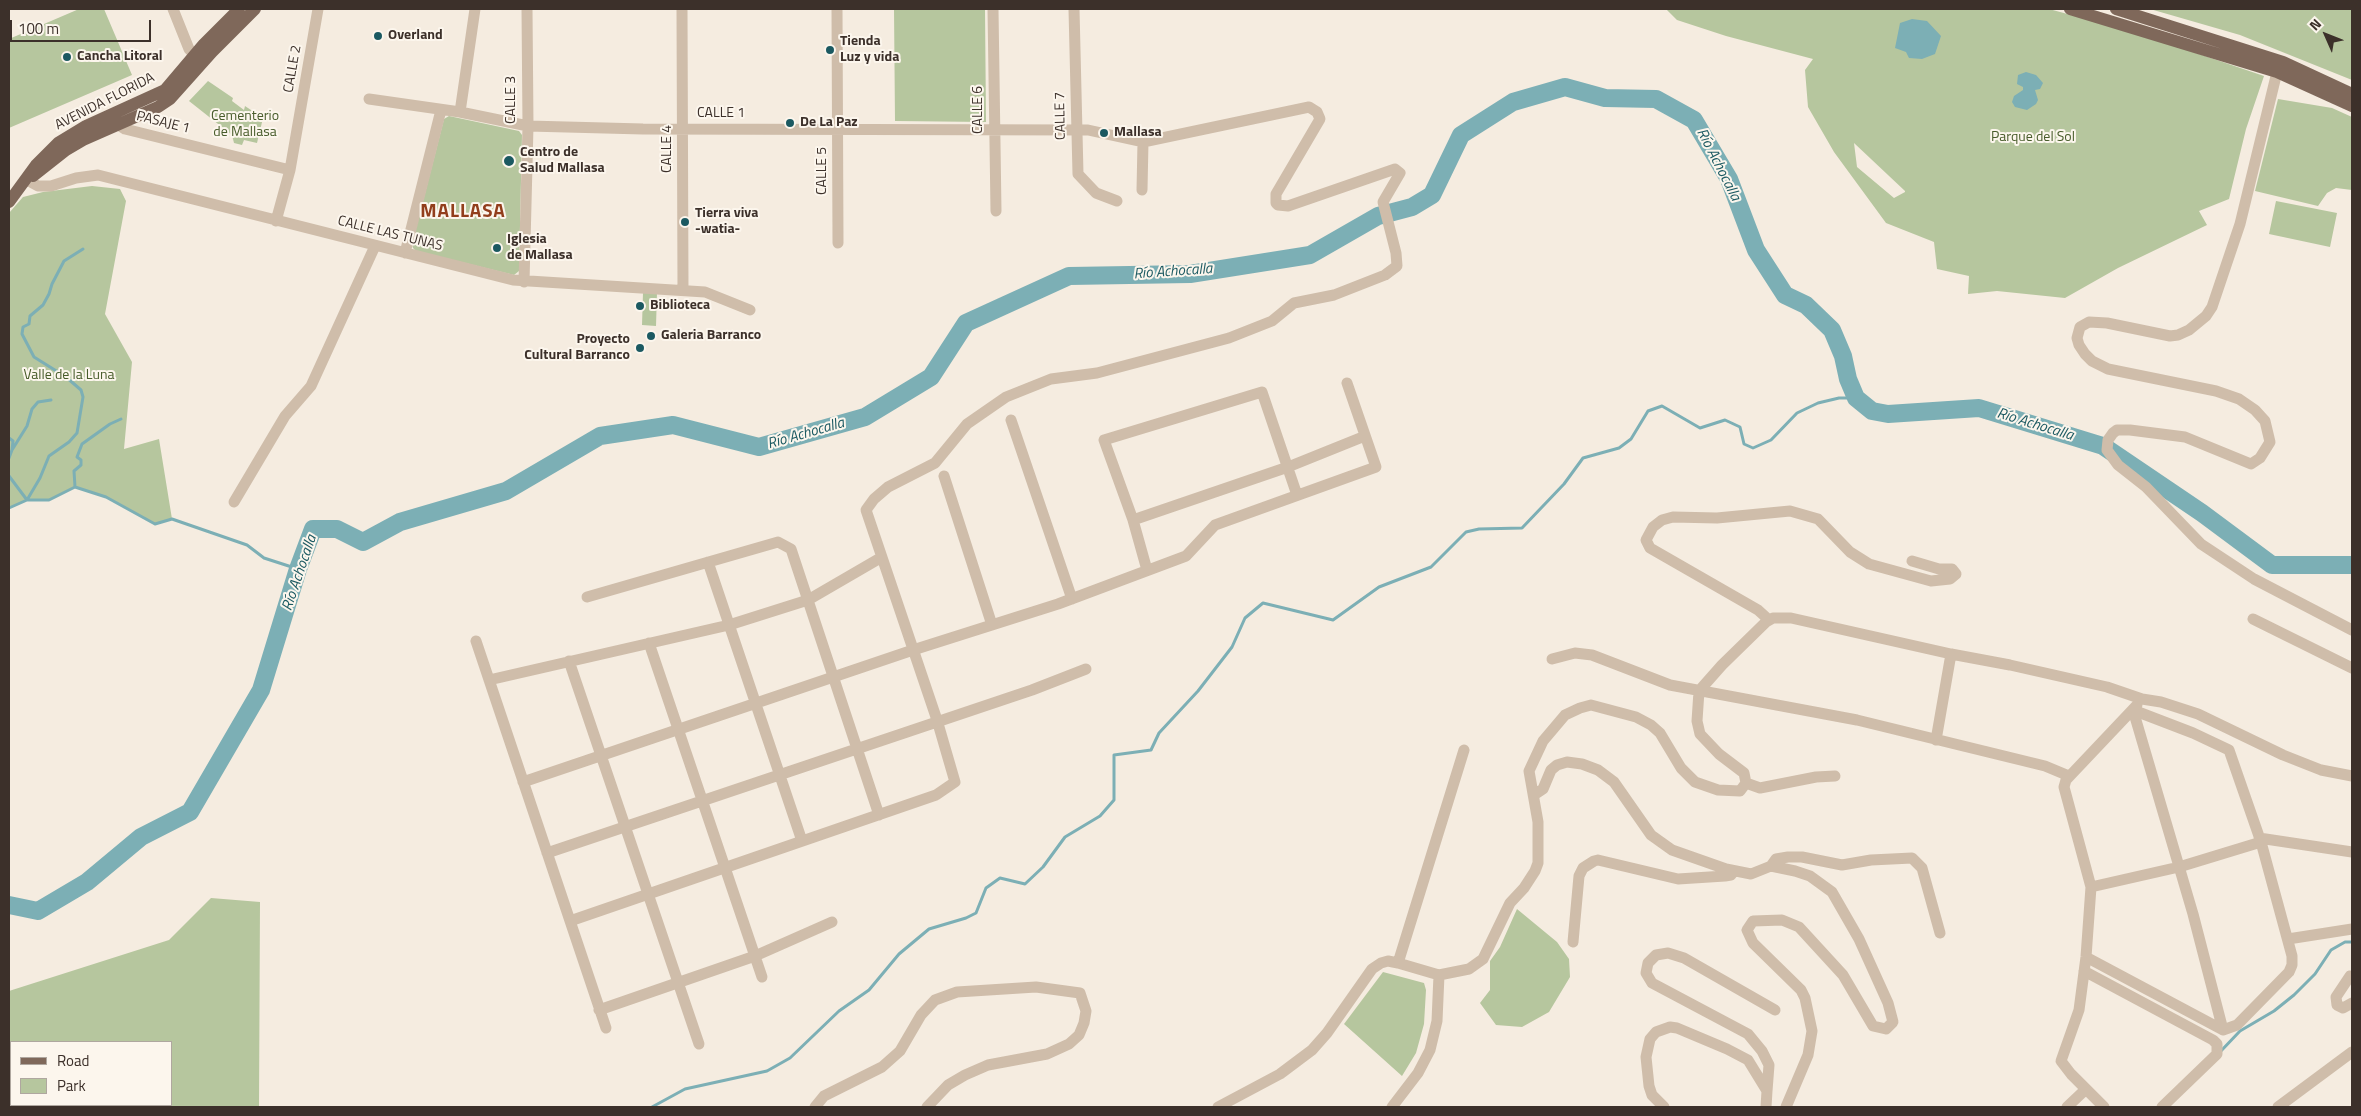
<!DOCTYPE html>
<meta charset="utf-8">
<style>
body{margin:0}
#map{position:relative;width:2361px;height:1116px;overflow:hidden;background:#f5ece0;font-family:"Titillium Web",sans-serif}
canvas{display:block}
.frame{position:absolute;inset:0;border:10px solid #3c302a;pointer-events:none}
.legend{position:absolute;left:10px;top:1041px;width:162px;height:65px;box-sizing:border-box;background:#fcf6ed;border:1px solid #afa79f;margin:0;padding:6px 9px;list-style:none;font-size:15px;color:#3c302a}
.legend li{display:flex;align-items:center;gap:10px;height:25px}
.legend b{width:25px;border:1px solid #afa79f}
.north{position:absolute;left:2301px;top:10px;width:50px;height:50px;-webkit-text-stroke:4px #fcf6ed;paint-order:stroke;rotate:314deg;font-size:14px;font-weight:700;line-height:20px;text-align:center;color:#3c302a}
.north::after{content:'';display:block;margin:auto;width:18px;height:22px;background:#3c302a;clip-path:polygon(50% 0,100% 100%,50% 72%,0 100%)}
.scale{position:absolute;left:10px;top:20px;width:141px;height:22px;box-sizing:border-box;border:2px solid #3c302a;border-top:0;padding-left:6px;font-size:15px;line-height:18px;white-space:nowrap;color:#3c302a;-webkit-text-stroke:4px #fcf6ed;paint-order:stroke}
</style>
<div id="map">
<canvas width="2361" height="1116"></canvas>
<div class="frame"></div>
<ul class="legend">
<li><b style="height:6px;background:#7f685a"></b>Road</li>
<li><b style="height:14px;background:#b6c69e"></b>Park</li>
</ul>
<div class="north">N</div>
<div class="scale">100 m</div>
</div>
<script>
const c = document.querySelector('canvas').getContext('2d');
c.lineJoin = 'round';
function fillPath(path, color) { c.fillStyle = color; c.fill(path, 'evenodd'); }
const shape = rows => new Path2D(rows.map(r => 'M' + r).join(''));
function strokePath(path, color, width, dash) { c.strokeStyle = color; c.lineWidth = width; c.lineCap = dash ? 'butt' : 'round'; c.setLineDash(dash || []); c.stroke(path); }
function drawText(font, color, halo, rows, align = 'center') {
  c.font = font + ' "Titillium Web",sans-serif'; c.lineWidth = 4; c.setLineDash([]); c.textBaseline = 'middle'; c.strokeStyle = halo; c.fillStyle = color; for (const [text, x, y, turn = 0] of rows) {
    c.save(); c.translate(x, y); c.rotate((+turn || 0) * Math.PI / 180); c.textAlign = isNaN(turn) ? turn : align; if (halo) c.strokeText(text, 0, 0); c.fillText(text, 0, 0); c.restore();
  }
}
fillPath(shape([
 [79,9,104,9,132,75,9,128,9,39],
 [894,9,985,9,986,122,895,121],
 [1666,9,2049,9,2134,32,2264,76,2246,129,2229,199,2199,211,2207,225,2118,268,2065,298,1997,291,1968,294,1969,276,1937,269,1934,242,1886,223,1834,152,1808,107,1805,70,1813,59,1726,36,1677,20],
 [1854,143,1905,191,1905,192,1894,198,1857,167],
 [2150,9,2352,9,2352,80,2240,35],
 [208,81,233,98,232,101,244,110,245,106,263,118,257,143,244,140,242,145,234,143,232,135,189,101],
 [2278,99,2332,108,2352,117,2352,190,2336,188,2327,193,2318,206,2255,191],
 [449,116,519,131,522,135,519,271,514,275,416,251,413,248,412,244,444,119],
 [92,186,120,189,126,201,105,314,132,362,124,449,159,439,172,519,155,524,106,497,75,487,49,500,27,500,9,508,9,213,23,197,43,192],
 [2276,201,2337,213,2330,247,2269,234],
 [643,293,657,293,656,326,642,325],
 [211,898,260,902,259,1107,9,1107,9,991,169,940],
 [11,1042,171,1042,171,1105,11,1105],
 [1517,909,1557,942,1569,959,1570,977,1549,1012,1522,1027,1496,1025,1480,1003,1490,990,1490,961,1500,947],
 [1383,972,1424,983,1426,990,1424,1024,1416,1053,1402,1076,1344,1024]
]), '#b6c69e');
fillPath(shape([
 [1912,19,1927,21,1941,36,1935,54,1922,59,1909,58,1906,52,1895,48,1900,23],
 [2026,72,2036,75,2043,83,2040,89,2035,90,2038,100,2036,104,2027,110,2015,107,2012,102,2014,96,2023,90,2023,87,2017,84,2018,75]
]), '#7cafb5');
strokePath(shape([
 [9,438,13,441,12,450,9,458],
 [12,450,27,426,32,409,38,402,51,400],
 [9,476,27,500],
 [75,487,74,471,81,465,81,460,77,457,82,444,110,424,121,419],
 [27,500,40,478,49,456,69,442,77,433,83,397,81,390,66,377,34,357,22,334,23,327,29,324,30,316,43,305,49,294,52,284,64,261,83,249],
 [9,508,27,500,49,500,75,487,106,497,155,524,172,519,247,545,264,558,298,569],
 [2220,1052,2240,1031,2274,1011,2294,995,2315,974,2331,950,2345,942,2352,942],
 [652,1107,685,1089,767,1071,790,1058,839,1011,869,990,899,954,929,929,966,918,976,913,986,888,1000,878,1025,884,1043,867,1065,837,1100,816,1114,800,1114,755,1151,750,1159,733,1198,691,1232,647,1245,618,1263,603,1333,620,1379,587,1431,567,1466,532,1479,529,1522,528,1564,484,1583,458,1619,448,1631,439,1648,411,1662,406,1700,428,1725,420,1740,427,1744,444,1753,448,1771,440,1797,413,1818,403,1839,398,1856,398]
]), '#7cafb5', 3);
strokePath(shape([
 [9,905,38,911,87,882,141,837,190,812,261,690,298,569,313,529,337,529,363,542,400,522,506,491,600,436,673,425,759,447,865,417,931,377,966,323,1069,276,1190,274,1310,255,1378,216,1412,207,1432,195,1461,135,1513,102,1565,87,1605,98,1656,99,1694,120,1729,179,1756,250,1785,295,1806,305,1832,330,1843,356,1848,379,1856,398,1872,411,1888,414,1979,408,2103,446,2202,513,2272,565,2352,565]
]), '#7cafb5', 18);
strokePath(shape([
 [173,9,189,49,195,55],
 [682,9,683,290],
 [837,9,838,243],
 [993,9,996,211],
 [1074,9,1078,174,1096,193,1117,201],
 [2277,72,2240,224,2212,307,2206,316,2189,330,2178,335,2170,336,2107,323,2089,322,2080,327,2077,338,2079,345,2085,354,2092,361,2108,369,2216,391,2239,399,2255,410,2265,421,2270,442,2260,458,2251,464,2185,437,2130,430,2117,430,2113,433,2108,440,2107,450,2118,465,2146,487,2201,544,2254,579,2352,630],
 [369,99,460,112,528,126,643,129,1088,130,1143,142,1309,107,1317,112,1320,119,1276,194,1276,203,1278,205,1288,206,1395,169,1400,173,1383,202,1396,253,1397,266,1385,275,1334,295,1294,303,1272,321,1229,338,1097,373,1051,379,1006,397,967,424,935,463,888,487,874,499,866,510,937,720,955,782,936,795,570,921],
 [460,112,475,9],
 [117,124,125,129,290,170],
 [27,180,38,186,51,186,76,178,98,175,513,280,705,292,750,310],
 [1142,190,1143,142],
 [276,221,290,170,318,9],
 [405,253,441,110],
 [524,282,528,126,527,9],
 [1011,420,1072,599],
 [944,476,992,625],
 [234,502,285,416,311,386,375,246],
 [1133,520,1288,467,1365,436],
 [708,562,802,841],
 [1147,570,1133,520,1104,440,1262,392,1297,495],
 [587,597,778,542,791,549,879,815],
 [2253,619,2352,668],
 [1769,620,1758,610,1650,548,1646,540,1653,527,1662,520,1673,517,1717,518,1790,511,1818,519,1850,552,1869,564,1931,581,1950,579,1956,574,1952,569,1939,569,1912,561],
 [476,641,606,1028],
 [649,643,762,977],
 [1552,659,1575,653,1592,655,1670,685,1857,720,2045,766,2069,776],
 [569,661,699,1044],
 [489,680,729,625,808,600,882,557],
 [2133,710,2193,914,2223,1030],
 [1936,740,1951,654],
 [523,782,913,650,1058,604,1186,556,1215,525,1376,467,1347,383],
 [1746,783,1760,788,1816,777,1835,776],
 [1534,795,1543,789,1551,770,1557,765,1567,762,1582,764,1598,770,1614,782,1651,835,1672,850,1726,869,1751,874,1771,866,1795,871,1810,876,1832,892,1859,939,1888,1003,1893,1022,1886,1029,1873,1026,1843,975,1799,927,1782,920,1753,921,1747,930,1753,943,1801,990,1805,998,1812,1031,1808,1055,1786,1107],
 [2259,838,2352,852],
 [547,853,1032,690,1086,669],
 [1771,866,1776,859,1788,857,1802,857,1842,865,1871,860,1912,858,1922,868,1940,933],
 [2091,887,2179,867,2261,842],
 [2288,939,2352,929],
 [1573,942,1579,876,1583,868,1594,861,1598,860,1678,879,1725,876,1731,875,1734,871],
 [2086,957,2223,1030,2237,1025,2289,972,2292,965,2292,956,2261,842,2229,750,2193,733,2133,710],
 [1398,963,1464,750],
 [2084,971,2213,1040,2217,1044,2217,1054,2162,1107],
 [2350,976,2336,997,2337,1005,2343,1008,2352,1003],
 [599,1010,755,956,832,922],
 [1767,1091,1769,1065,1762,1051,1748,1034,1652,983,1646,973,1648,963,1656,955,1668,953,1684,958,1775,1010],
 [815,1107,824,1096,882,1067,900,1051,921,1015,935,1000,957,992,1036,987,1080,993,1086,1011,1084,1023,1079,1035,1069,1044,1047,1054,988,1065,965,1075,948,1085,927,1107],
 [1218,1107,1280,1074,1312,1050,1327,1033,1372,969,1381,963,1388,961,1398,963,1439,975,1469,969,1483,959,1510,903,1524,888,1535,871,1538,863,1538,822,1529,771,1543,741,1565,715,1580,708,1591,705,1636,717,1651,725,1660,733,1681,768,1695,782,1718,790,1740,791,1746,783,1744,773,1719,754,1700,734,1697,721,1699,691,1722,665,1766,622,1773,618,1791,618,1951,654,2010,665,2107,687,2142,699,2161,702,2198,714,2283,755,2321,770,2352,776],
 [1392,1107,1418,1073,1430,1050,1437,1021,1439,975],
 [1664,1107,1652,1095,1649,1086,1646,1057,1650,1039,1656,1032,1670,1027,1677,1028,1727,1049,1748,1060,1767,1091,1766,1107],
 [2067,1107,2085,1090],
 [2104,1107,2071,1074,2061,1061,2079,1010,2086,957,2091,887,2064,787,2066,780,2137,705],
 [2278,1107,2352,1052]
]), '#cfbdaa', 11);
strokePath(shape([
 [2070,9,2277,72,2352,106],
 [2116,9,2283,62,2352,94],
 [33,176,66,150,83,140,158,107,170,99,212,52,255,9],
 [9,202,36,165,58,143,86,126,165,90,204,44,239,9]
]), '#7f685a', 12);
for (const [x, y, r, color] of [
 [378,36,5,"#1b5961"],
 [830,50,5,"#1b5961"],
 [67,57,5,"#1b5961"],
 [790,123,5,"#1b5961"],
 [1104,133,5,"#1b5961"],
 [509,161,6,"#1b5961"],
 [685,222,5,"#1b5961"],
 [497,248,5,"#1b5961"],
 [640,306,5,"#1b5961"],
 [651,336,5,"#1b5961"],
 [640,348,5,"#1b5961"]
]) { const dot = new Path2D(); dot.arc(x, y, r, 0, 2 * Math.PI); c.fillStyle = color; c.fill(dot); strokePath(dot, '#fcf6ed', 2); }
drawText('bold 14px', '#3c302a', '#fcf6ed', [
 ["Overland",388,36],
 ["Tienda",840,42],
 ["Luz y vida",840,58],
 ["Cancha Litoral",77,57],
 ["De La Paz",800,123],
 ["Mallasa",1114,133],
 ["Centro de",520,153],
 ["Salud Mallasa",520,169],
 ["Tierra viva",695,214],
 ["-watia-",695,230],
 ["Iglesia",507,240],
 ["de Mallasa",507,256],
 ["Biblioteca",650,306],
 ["Galeria Barranco",661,336],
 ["Proyecto",630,340,"right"],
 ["Cultural Barranco",630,356,"right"]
], 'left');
drawText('14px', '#3c302a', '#fcf6ed', [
 ["CALLE 2",293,69,-80],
 ["CALLE 3",512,100,-90],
 ["AVENIDA FLORIDA",105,102,-27],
 ["CALLE 6",979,110,-90],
 ["CALLE 1",721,114],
 ["CALLE 7",1061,116,-91],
 ["PASAJE 1",163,123,14],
 ["CALLE 4",668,149,-90],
 ["CALLE 5",823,171,-90],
 ["CALLE LAS TUNAS",390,234,14]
]);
drawText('14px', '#485c2b', '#fcf6ed', [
 ["Cementerio",245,117],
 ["de Mallasa",245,133],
 ["Parque del Sol",2033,138],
 ["Valle de la Luna",69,376]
]);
drawText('italic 15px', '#1b5961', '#fcf6ed', [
 ["Río Achocalla",1718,165,63],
 ["Río Achocalla",1173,272,-4],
 ["Río Achocalla",2035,425,17],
 ["Río Achocalla",806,434,-16],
 ["Río Achocalla",300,573,-71]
]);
c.letterSpacing = '1px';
drawText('bold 19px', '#923e1c', '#fcf6ed', [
 ["MALLASA",463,212]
]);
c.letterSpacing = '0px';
</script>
